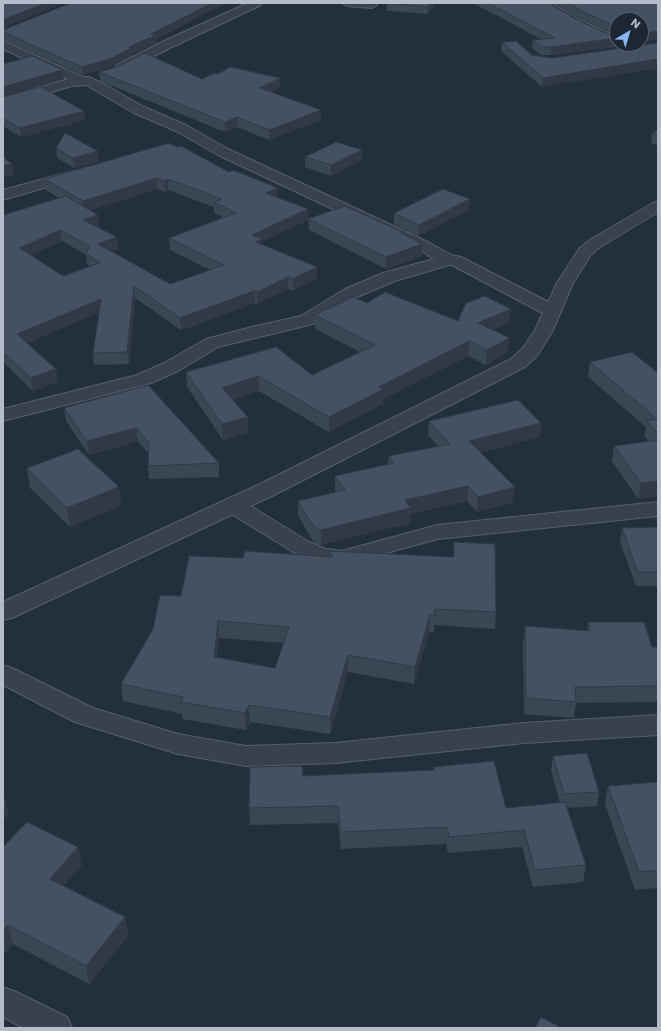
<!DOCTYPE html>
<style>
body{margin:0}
#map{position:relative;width:661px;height:1031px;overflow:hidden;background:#242f3e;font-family:Poppins,sans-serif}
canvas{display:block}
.frame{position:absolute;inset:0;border:4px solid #b4bcc9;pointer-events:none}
.north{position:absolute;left:609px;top:12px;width:40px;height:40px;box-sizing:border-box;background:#1d2633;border:1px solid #59626f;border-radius:50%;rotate:38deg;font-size:11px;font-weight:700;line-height:16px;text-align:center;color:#b4bcc9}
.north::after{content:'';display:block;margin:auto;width:14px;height:18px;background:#8ab4f8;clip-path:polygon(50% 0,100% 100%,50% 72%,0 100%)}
</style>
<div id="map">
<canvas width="661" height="1031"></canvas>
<div class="frame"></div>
<div class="north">N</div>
</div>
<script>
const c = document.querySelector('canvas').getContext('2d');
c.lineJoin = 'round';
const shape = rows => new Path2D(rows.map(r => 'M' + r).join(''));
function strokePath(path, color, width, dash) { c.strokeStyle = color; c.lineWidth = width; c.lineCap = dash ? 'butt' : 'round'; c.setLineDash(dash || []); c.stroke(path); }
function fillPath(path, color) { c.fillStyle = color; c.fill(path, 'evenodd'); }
const minor = shape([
 [248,3,262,3,261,5,170,48,125,71,117,71,115,68,117,65,162,42,248,3],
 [342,3,376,3,377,5,372,8,347,6,342,3],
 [538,3,551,3,582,21,617,37,617,44,621,44,617,46,613,44,574,25,538,3],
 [3,41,83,77,89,77,102,83,144,107,186,125,228,149,430,243,451,255,461,257,558,307,561,311,558,315,552,316,546,315,452,265,449,265,395,281,357,297,313,324,218,347,178,371,151,383,3,421,3,409,137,375,164,363,206,339,252,327,301,316,345,289,383,273,434,259,418,249,218,155,176,131,134,113,86,85,72,86,3,106,3,98,68,79,3,49,3,41],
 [73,171,78,172,80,175,78,178,3,200,3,190,73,171],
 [233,498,241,500,309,542,326,549,342,551,437,525,658,502,658,516,438,539,342,565,314,561,293,552,225,510,222,505,225,500,233,498],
 [3,665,12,668,93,708,178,734,246,746,335,743,524,723,658,715,658,735,524,743,335,763,246,766,178,754,75,722,3,685,3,665],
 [3,987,14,991,67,1017,72,1028,23,1028,3,1017,3,987]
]);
const tertiary = shape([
 [658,201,658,212,600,247,591,255,573,283,553,330,537,356,525,367,274,495,12,618,3,620,3,602,258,485,511,359,523,348,535,330,557,283,579,249,588,241,653,203,658,201]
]);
strokePath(minor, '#565f6c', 2);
strokePath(tertiary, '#565f6c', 2);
fillPath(minor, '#38414e');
fillPath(tertiary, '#38414e');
fillPath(shape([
 [71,3,224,3,220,6,156,39,156,43,132,54,132,56,110,67,83,75,4,40,3,40,3,30],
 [387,3,436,3,427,14,387,11],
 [473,3,549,3,615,47,551,55,541,55,532,48,533,40,541,39],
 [554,3,658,3,658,39,641,42,641,20,617,20,617,35,583,20],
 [502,42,532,55,552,58,542,87,501,51],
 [99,72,202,79,218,74,280,78,280,87,271,92,321,110,321,120,269,140,237,127,225,132,100,81],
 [3,97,85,120,21,137,3,126],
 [658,130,658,146,651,143,652,133],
 [177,147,229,172,278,188,278,198,308,209,308,220,263,241,263,245,317,267,317,278,293,291,288,289,257,304,255,303,181,330,135,298,129,364,94,365,93,353,99,312,27,343,56,369,58,382,33,391,3,362,3,215,59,198,46,190,44,179],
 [157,189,165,192,168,190,214,207,214,213,223,217,169,238,170,250,210,270,170,284,111,251,118,249,117,237,97,227,99,226,98,215,90,210],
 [62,241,86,255,87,264,90,266,63,276,31,255],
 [56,148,99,162,74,168,57,158],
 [362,150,362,160,331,176,305,167,305,157],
 [469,210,418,236,394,224,394,213],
 [308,219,403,232,403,235,422,244,422,256,386,269,309,230],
 [367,303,458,321,511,309,509,323,493,330,508,352,486,365,468,356,383,399,383,404,329,432,259,391,232,399,248,432,223,440,187,387,186,372,312,375,360,352,315,329,315,315],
 [590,362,658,373,658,496,638,499,612,461,614,446,649,441,644,436,646,427,588,377],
 [148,385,219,463,219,477,149,479,148,466,149,454,138,441,89,455,66,421,64,408],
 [429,421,541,423,540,437,481,452,513,502,477,512,467,501,411,514,410,523,321,545,314,543,298,516,298,501,336,492,335,491,335,476,388,464,389,456,438,446,428,435],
 [27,468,119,487,121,506,70,527,30,488],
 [658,527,658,586,636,586,620,542,622,528],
 [454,542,496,612,495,629,434,625,434,632,429,632,414,684,348,672,330,734,250,722,246,730,183,719,182,714,123,701,121,684,181,596,243,558,329,557,329,551,453,557],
 [219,638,284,643,275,668,217,657],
 [588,622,652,647,658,647,658,702,576,703,574,718,524,714,523,642,525,626,587,631],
 [553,756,599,792,597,806,567,808,586,865,583,882,533,887,522,847,448,853,446,844,341,849,338,823,250,825,249,808,303,776,433,770,433,767,506,808,560,803,551,770],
 [658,782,658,888,635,890,605,804,608,786],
 [3,847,78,847,82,865,63,886,125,917,128,936,89,984,13,944,6,952,3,950]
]), '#3b4654');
fillPath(shape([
 [46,3,64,3,3,28,3,20],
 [212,3,224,3,220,6,156,39,156,43,132,54,132,56,110,67,83,75,82,67,129,47,151,34],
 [431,3,436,3,427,14,427,7],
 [658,31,658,39,641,42,641,34],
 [616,38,615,47,551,55,552,47],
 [621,44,630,44,621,46],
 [658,59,658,68,542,87,543,78],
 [63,70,64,79,3,96,3,87],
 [280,78,280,87,261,98,260,88],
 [321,110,321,120,269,140,269,130],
 [84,111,85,120,21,137,20,128],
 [237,117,237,127,225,132,225,122],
 [362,150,362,160,331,176,331,165],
 [98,151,99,162,74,168,73,158],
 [12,164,14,175,3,177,3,166],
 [157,178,157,189,85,212,83,201],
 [168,179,168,190,165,192,164,181],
 [278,188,278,198,266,193],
 [470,199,469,210,418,236,419,225],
 [308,209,308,220,263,241,263,251,256,244,252,235],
 [98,215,99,226,85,231,83,220],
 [60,230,62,241,22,259,20,248],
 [117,237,118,249,99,256,98,244],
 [422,244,422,256,386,269,386,257],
 [317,267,317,278,293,291,293,279],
 [288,277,288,289,257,304,257,292],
 [134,286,135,298,129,364,127,352],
 [254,291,255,303,181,330,180,318],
 [101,299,102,311,19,347,17,334],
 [511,309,509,323,477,337,478,323],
 [510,338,508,352,486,365,487,350],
 [469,341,468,356,383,399,383,404,329,432,329,417,379,387],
 [56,369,58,382,33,391,31,378],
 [258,376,259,391,223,403,222,388],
 [248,417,248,432,223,440,222,424],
 [541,423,540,437,468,455,469,441],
 [136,428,138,441,89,455,87,441],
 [658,481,658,496,638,499,641,483],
 [468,486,467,501,411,514,410,523,321,545,321,530,405,500],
 [119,487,121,506,70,527,67,508],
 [515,487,513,502,477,512,478,497],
 [430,615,429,632,414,684,415,667],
 [218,621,219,638,215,674,214,657],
 [348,655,348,672,330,734,330,717],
 [249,705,250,722,246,730,245,713],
 [4,795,9,816,3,819,3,796],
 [78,847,82,865,53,898,50,879],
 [125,917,128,936,89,984,86,966],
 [8,925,13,944,6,952,3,940,3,931]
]), '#303945');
const building = shape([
 [3,3,46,3,3,20,3,3],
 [71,3,212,3,151,34,156,35,129,47,131,48,110,59,82,67,3,32,3,30,71,3],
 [387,3,431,3,427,7,387,3],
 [488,3,549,3,574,18,616,38,552,47,541,46,533,40,555,38,488,3],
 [568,3,658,3,658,31,641,34,641,20,617,20,617,27,584,12,568,3],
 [516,41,532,55,552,58,657,43,658,44,658,59,543,78,502,42,516,41],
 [145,53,202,79,214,73,218,74,230,67,280,78,260,88,321,110,269,130,237,117,225,122,99,72,119,66,145,53],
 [32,56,63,70,3,87,3,64,32,56],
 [41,87,84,111,20,128,3,118,3,97,41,87],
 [658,130,658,135,652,133,658,130],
 [65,133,98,151,73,158,56,148,65,133],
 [336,142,362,150,331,165,305,157,336,142],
 [169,143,177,147,181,146,229,172,233,170,278,188,266,193,308,209,252,235,263,239,256,242,317,267,293,279,288,277,257,292,254,291,180,318,134,286,127,352,93,353,101,299,17,334,56,369,31,378,3,352,3,215,66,196,98,215,83,220,117,237,98,244,170,284,224,265,169,238,236,213,214,202,222,199,168,179,164,181,157,178,83,201,44,179,169,143],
 [60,230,90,246,86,253,100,263,63,276,20,248,60,230],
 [3,157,12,164,3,166,3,157],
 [443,189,470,199,419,225,394,213,443,189],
 [345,206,403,232,401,233,422,244,386,257,308,219,345,206],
 [385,292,458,321,466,303,485,296,511,309,478,323,510,338,487,350,469,341,379,387,384,389,329,417,258,376,222,388,248,417,222,424,186,372,276,347,312,375,375,345,315,315,353,297,367,303,385,292],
 [632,352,658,373,658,433,647,421,657,419,590,362,632,352],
 [148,385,219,463,148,466,149,443,136,428,87,441,64,408,148,385],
 [518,400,541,423,469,441,515,487,478,497,468,486,405,500,411,508,321,530,314,527,298,501,345,490,335,476,394,463,389,456,450,444,429,421,518,400],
 [658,440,658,481,641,483,614,446,658,440],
 [78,449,119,487,67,508,27,468,78,449],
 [658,527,658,572,638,572,622,528,658,527],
 [454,542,495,544,496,612,435,609,435,615,430,615,415,667,348,655,330,717,249,705,245,713,181,702,183,697,121,684,153,629,160,595,181,596,189,556,243,558,245,551,333,557,329,551,454,557,454,542],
 [218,621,289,627,275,668,214,657,218,621],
 [588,622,644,622,652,647,658,647,658,686,575,687,576,702,526,698,525,626,590,631,588,622],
 [587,753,599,792,564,794,553,756,587,753],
 [494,761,506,808,565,802,586,865,535,870,524,830,449,837,447,827,341,832,338,806,249,808,250,767,302,766,303,776,434,770,433,767,494,761],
 [658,782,658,870,639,872,608,786,658,782],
 [27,822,78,847,50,879,125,917,86,966,8,925,3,931,3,847,27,822],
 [541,1017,562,1028,535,1028,541,1017]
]);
fillPath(building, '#455162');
strokePath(building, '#303945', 1);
</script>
